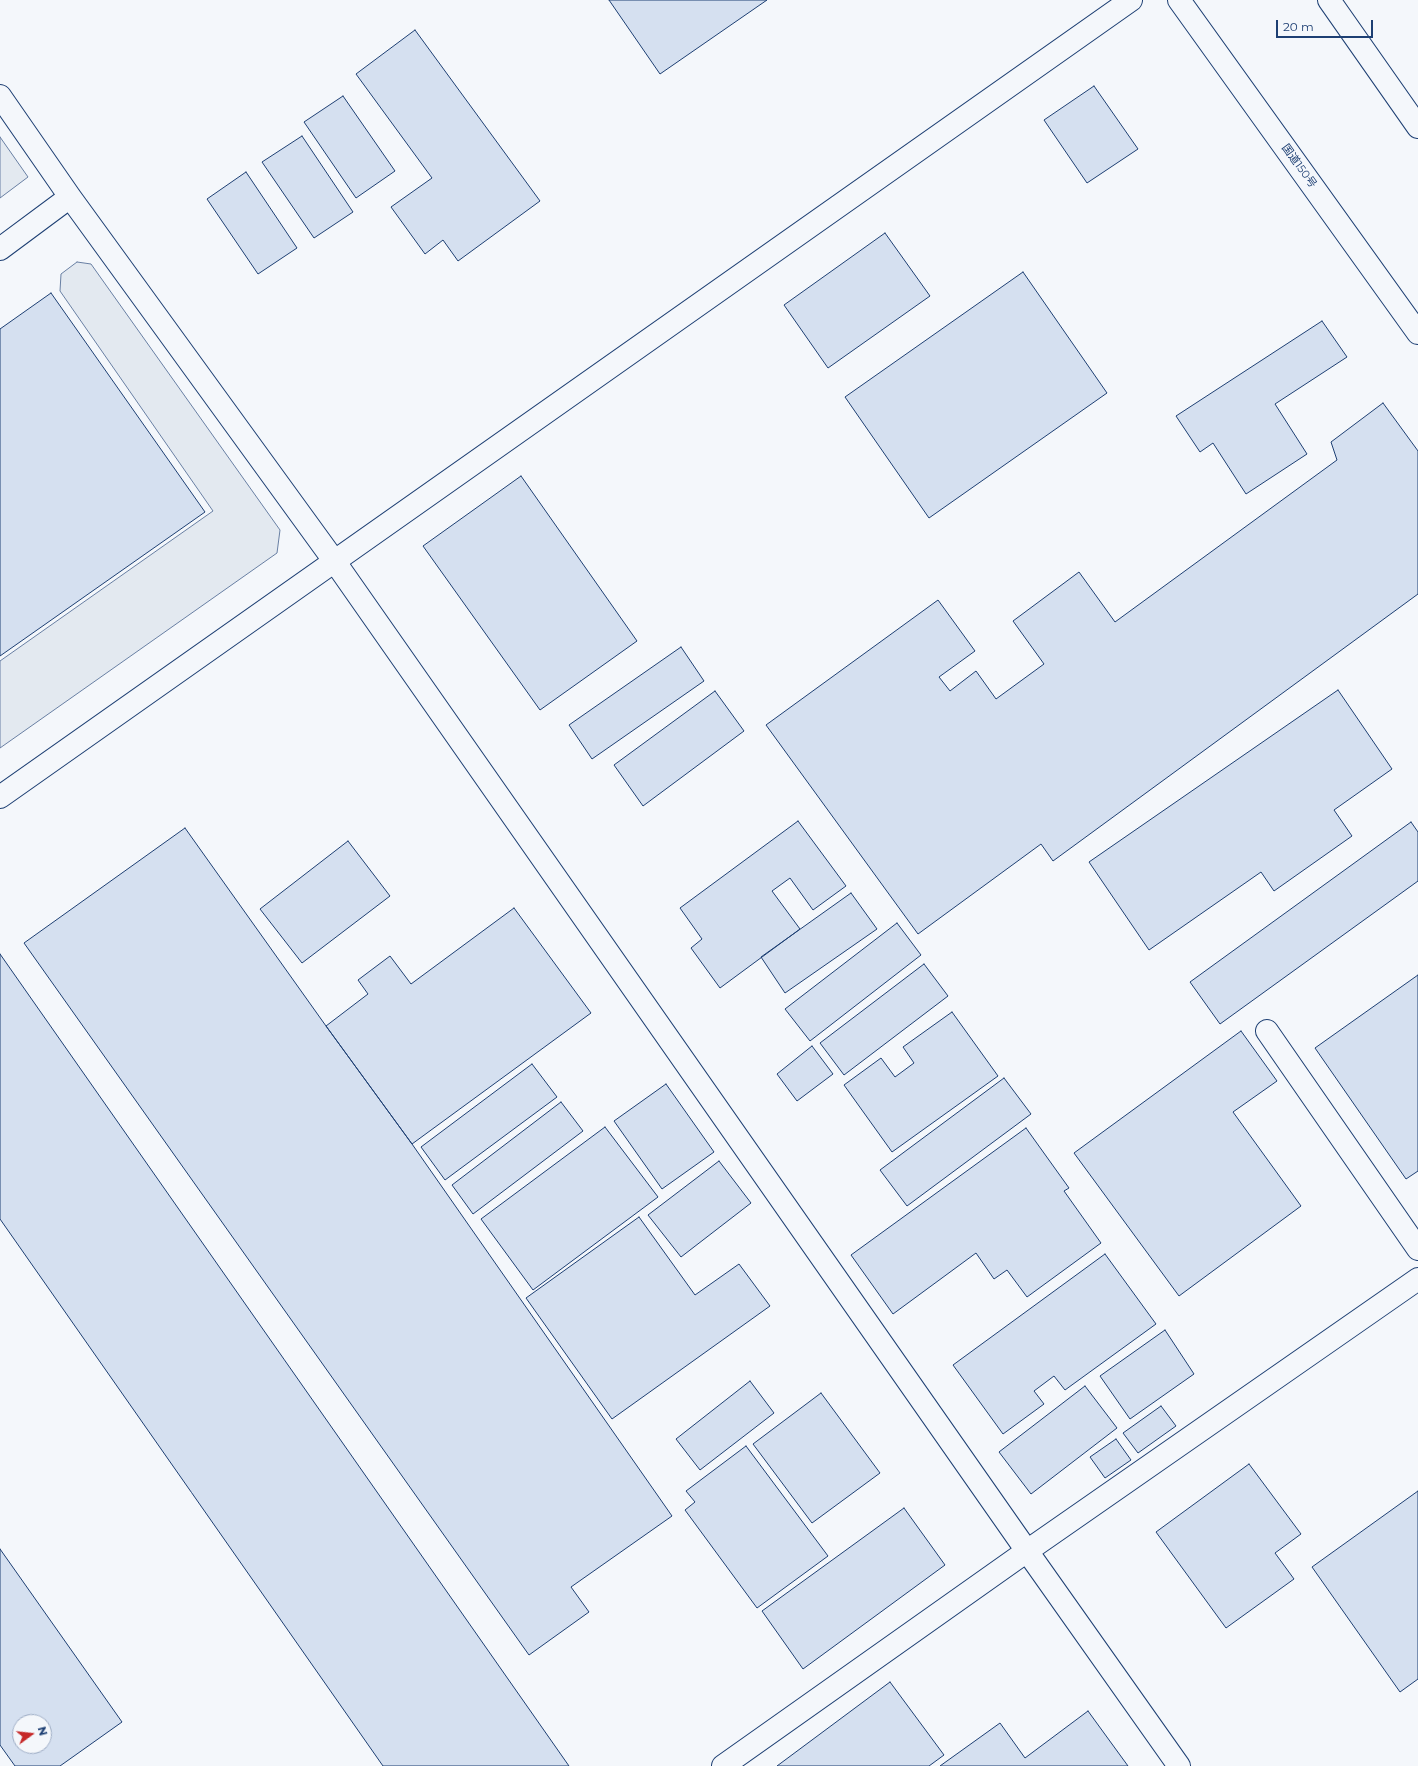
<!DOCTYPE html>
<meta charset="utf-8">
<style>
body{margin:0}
#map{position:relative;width:1418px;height:1766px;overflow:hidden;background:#f4f7fb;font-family:Montserrat,sans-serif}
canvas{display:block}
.north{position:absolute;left:12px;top:1714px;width:40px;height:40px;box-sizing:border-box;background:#f4f7fb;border:1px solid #9eadc5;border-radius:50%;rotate:75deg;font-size:11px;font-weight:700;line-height:16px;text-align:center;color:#1d3f73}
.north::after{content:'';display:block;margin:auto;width:14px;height:18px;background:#c62828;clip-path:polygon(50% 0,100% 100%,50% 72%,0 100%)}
.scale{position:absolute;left:1276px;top:20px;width:97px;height:18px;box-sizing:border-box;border:2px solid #1d3f73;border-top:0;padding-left:5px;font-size:12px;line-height:14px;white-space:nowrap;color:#1d3f73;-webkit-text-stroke:3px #f4f7fb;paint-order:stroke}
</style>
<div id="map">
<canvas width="1418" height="1766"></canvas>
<div class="north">N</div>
<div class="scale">20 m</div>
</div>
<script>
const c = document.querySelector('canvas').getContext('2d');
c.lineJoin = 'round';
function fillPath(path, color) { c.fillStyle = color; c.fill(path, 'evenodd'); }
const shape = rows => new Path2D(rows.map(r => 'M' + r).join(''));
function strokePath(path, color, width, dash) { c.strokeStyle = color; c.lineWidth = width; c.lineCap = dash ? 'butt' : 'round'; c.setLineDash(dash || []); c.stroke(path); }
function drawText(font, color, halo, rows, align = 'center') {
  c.font = font + ' Montserrat,"Noto Sans JP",sans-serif'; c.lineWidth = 3; c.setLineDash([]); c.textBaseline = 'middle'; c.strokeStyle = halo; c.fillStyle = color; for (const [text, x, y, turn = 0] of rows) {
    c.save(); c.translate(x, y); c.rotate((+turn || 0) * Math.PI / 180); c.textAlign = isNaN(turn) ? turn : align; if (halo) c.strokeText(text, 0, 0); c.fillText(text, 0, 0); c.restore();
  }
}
const green = shape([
 [0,137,28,177,0,198,0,137],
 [77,262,91,264,280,530,277,553,0,748,0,661,213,511,60,291,61,274,77,262]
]);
fillPath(green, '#e3e9f0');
strokePath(green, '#687fa3', 1);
const building = shape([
 [609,0,767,0,660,74,609,0],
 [415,30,540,201,458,261,443,240,425,254,391,207,432,178,356,74,415,30],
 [1094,86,1138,149,1087,183,1044,120,1094,86],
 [343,96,395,171,356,198,304,122,343,96],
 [302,136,353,212,314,238,262,162,302,136],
 [246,172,297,248,258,274,207,199,246,172],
 [885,233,930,296,828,368,784,305,885,233],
 [1023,272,1107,393,929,518,845,397,1023,272],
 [51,293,205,512,0,656,0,329,51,293],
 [1322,321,1347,357,1275,404,1307,454,1246,494,1213,443,1200,452,1176,416,1322,321],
 [1383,403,1418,451,1418,594,1053,861,1041,844,918,934,766,725,938,600,975,651,939,677,950,691,976,671,996,699,1044,664,1013,621,1079,572,1115,622,1337,460,1331,442,1383,403],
 [521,476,637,641,540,710,423,546,521,476],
 [681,647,704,681,592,759,569,725,681,647],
 [1338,690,1392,769,1334,810,1352,836,1274,891,1261,872,1149,950,1089,862,1338,690],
 [715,691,744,731,643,806,614,765,715,691],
 [798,821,846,886,813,910,790,878,772,891,800,929,720,988,691,948,702,939,680,908,798,821],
 [1411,822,1418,832,1418,881,1220,1024,1190,982,1411,822],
 [185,828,326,1026,412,1144,672,1516,571,1587,589,1612,529,1655,24,943,185,828],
 [348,841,390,896,302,963,260,909,348,841],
 [851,893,877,929,785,993,761,957,851,893],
 [514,908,591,1013,412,1144,326,1026,368,994,358,980,390,956,411,984,514,908],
 [897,923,921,955,810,1041,785,1009,897,923],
 [0,954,569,1766,383,1766,0,1219,0,954],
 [924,964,948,996,844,1075,820,1043,924,964],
 [1418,975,1418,1171,1406,1179,1315,1048,1418,975],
 [952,1012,998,1076,892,1152,844,1085,881,1058,895,1077,914,1063,903,1047,952,1012],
 [1241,1031,1277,1081,1233,1112,1301,1206,1179,1296,1074,1153,1241,1031],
 [812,1046,833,1074,797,1101,777,1074,812,1046],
 [532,1064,557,1097,445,1180,421,1147,532,1064],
 [1004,1078,1031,1114,907,1206,880,1170,1004,1078],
 [666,1084,714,1152,662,1189,614,1121,666,1084],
 [561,1102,583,1131,473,1214,452,1185,561,1102],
 [605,1127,658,1197,533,1290,481,1219,605,1127],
 [1026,1128,1069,1188,1064,1191,1101,1243,1027,1297,1007,1270,994,1279,976,1253,893,1314,851,1255,1026,1128],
 [719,1161,751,1203,681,1257,648,1215,719,1161],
 [639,1217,695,1295,739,1264,770,1306,612,1419,526,1298,639,1217],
 [1105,1254,1156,1324,1065,1390,1054,1376,1034,1391,1044,1404,1003,1434,953,1365,1105,1254],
 [1165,1330,1194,1374,1130,1419,1100,1376,1165,1330],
 [750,1381,774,1413,700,1470,676,1439,750,1381],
 [1085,1386,1117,1428,1031,1494,999,1452,1085,1386],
 [821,1393,880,1473,812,1523,753,1444,821,1393],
 [1161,1406,1176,1426,1138,1453,1123,1433,1161,1406],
 [1116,1439,1131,1460,1105,1478,1090,1457,1116,1439],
 [746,1446,828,1556,757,1608,685,1510,695,1502,686,1491,746,1446],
 [1249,1464,1301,1534,1275,1553,1294,1579,1226,1628,1156,1532,1249,1464],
 [1418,1491,1418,1679,1400,1692,1312,1567,1418,1491],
 [904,1508,945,1565,803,1669,762,1611,904,1508],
 [0,1549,122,1722,60,1766,15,1766,0,1745,0,1549],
 [20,1722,44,1722,44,1746,20,1746,20,1722],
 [890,1682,944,1755,929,1766,777,1766,890,1682],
 [1088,1711,1128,1766,940,1766,1000,1723,1025,1758,1088,1711]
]);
fillPath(building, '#d5e0f0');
strokePath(building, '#1d3f73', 1);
const minor = shape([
 [1329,0,1418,127],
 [0,96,70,197,335,562,1027,1551,1179,1766],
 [0,249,70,197],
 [0,797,1131,0],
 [1267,1031,1418,1249],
 [723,1766,1027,1551,1418,1279]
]);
const highway = shape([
 [1179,0,1418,333]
]);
strokePath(minor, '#1d3f73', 24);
strokePath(highway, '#1d3f73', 24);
strokePath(minor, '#f4f7fb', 22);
strokePath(highway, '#f4f7fb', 22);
drawText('11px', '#1d3f73', '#f4f7fb', [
 ["国道150号",1299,166,54]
]);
</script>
